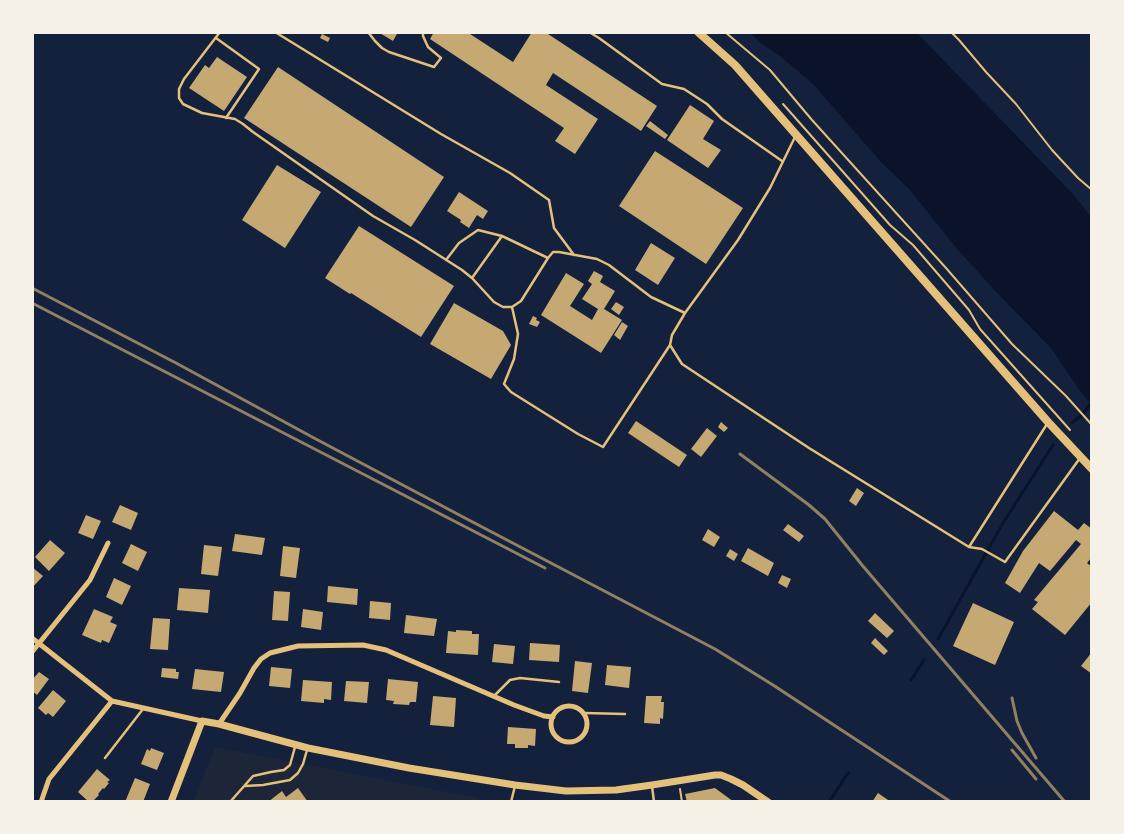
<!DOCTYPE html>
<style>
body{margin:0}
#map{position:relative;width:1124px;height:834px;overflow:hidden;background:#14213d;font-family:Signika,sans-serif}
canvas{display:block}
.frame{position:absolute;inset:0;border:34px solid #f6f1e7;pointer-events:none}
</style>
<div id="map">
<canvas width="1124" height="834"></canvas>
<div class="frame"></div>
</div>
<script>
const c = document.querySelector('canvas').getContext('2d');
c.lineJoin = 'round';
function fillPath(path, color) { c.fillStyle = color; c.fill(path, 'evenodd'); }
const shape = rows => new Path2D(rows.map(r => 'M' + r).join(''));
function strokePath(path, color, width, dash) { c.strokeStyle = color; c.lineWidth = width; c.lineCap = dash ? 'butt' : 'round'; c.setLineDash(dash || []); c.stroke(path); }
fillPath(shape([
 [215,747,478,798,477,802,193,802]
]), '#1d2539');
fillPath(shape([
 [750,33,917,33,1073,194,1091,217,1091,404,1080,391,1051,348,998,294,958,250,910,190,881,162,813,84,780,56,763,45]
]), '#0b132b');
strokePath(shape([
 [1072,423,1083,414,1092,402],
 [938,639,1003,523,1053,445],
 [911,680,924,660],
 [829,802,848,773]
]), '#0b132b', 3);
fillPath(shape([
 [378,32,398,32,393,41],
 [434,32,467,32,513,62,532,32,545,32,657,106,641,131,553,73,546,85,598,119,575,154,555,141,564,128,430,39],
 [322,34,330,38,328,42,320,38],
 [217,57,247,77,224,111,189,88,205,65,209,68],
 [278,67,444,177,411,227,244,118],
 [690,105,714,121,703,139,721,150,708,168,667,140],
 [650,121,668,135,665,139,646,126],
 [655,151,743,208,706,264,619,206],
 [277,165,321,192,285,248,242,220],
 [459,192,488,211,483,219,477,215,469,228,460,222,461,220,447,211],
 [359,226,454,286,421,337,351,293,350,294,325,278],
 [651,243,675,258,658,285,635,270],
 [594,271,603,276,600,282,615,291,604,309,622,320,601,353,541,315,566,273,584,284,570,306,592,320,598,309,582,299,592,284,588,281],
 [616,302,624,307,619,315,611,309],
 [454,303,503,331,511,345,491,379,430,344],
 [533,316,537,318,536,320,540,322,537,327,529,324],
 [622,322,628,326,620,340,614,335],
 [636,421,687,455,679,467,628,433],
 [721,422,728,428,724,432,718,427],
 [707,428,717,436,701,457,691,449],
 [857,488,864,493,856,506,849,501],
 [120,505,138,513,131,530,112,522],
 [1054,511,1078,530,1084,523,1092,529,1092,557,1087,563,1092,567,1092,602,1065,635,1032,609,1038,602,1034,600,1081,544,1076,540,1050,571,1039,563,1020,593,1005,583,1023,551],
 [86,515,101,521,93,539,78,533],
 [788,524,804,536,799,542,783,530],
 [708,529,720,537,714,547,702,540],
 [235,534,265,538,262,555,232,551],
 [50,540,65,553,49,571,35,557],
 [131,544,147,552,138,571,122,563],
 [204,545,222,547,218,576,201,574],
 [283,546,300,548,296,578,280,576],
 [748,548,774,563,768,576,741,561],
 [730,549,738,554,734,561,726,556],
 [32,567,43,576,32,588],
 [782,575,791,579,787,588,778,583],
 [114,578,131,586,122,605,106,597],
 [328,586,358,589,357,605,327,602],
 [179,588,210,590,208,613,177,610],
 [274,591,290,592,288,621,272,620],
 [370,601,391,603,390,620,369,618],
 [973,603,1014,622,995,665,953,646],
 [94,609,113,617,110,622,117,625,109,643,102,640,101,643,82,635],
 [303,609,323,612,321,630,301,627],
 [875,613,894,631,887,638,868,621],
 [406,615,437,619,434,636,404,633],
 [153,618,170,619,168,650,150,649],
 [456,630,472,631,472,634,479,634,478,655,446,653,448,631,456,632],
 [875,638,888,651,884,655,871,643],
 [530,643,560,645,559,662,529,660],
 [494,644,515,646,513,664,492,662],
 [1092,652,1092,674,1081,666],
 [575,661,592,663,588,693,572,691],
 [607,665,631,667,629,688,605,685],
 [271,667,292,669,290,688,269,686],
 [162,668,176,669,176,672,179,672,178,679,161,677],
 [195,669,224,672,221,692,192,689],
 [39,672,49,679,37,695,32,691,32,680],
 [388,679,418,682,416,702,410,702,409,705,393,704,394,701,386,700],
 [303,680,332,682,331,700,324,699,324,703,301,701],
 [346,681,369,682,367,703,344,701],
 [53,690,66,701,53,717,48,713,46,715,38,708],
 [433,696,456,698,454,727,430,725],
 [646,696,662,696,661,702,664,702,663,719,660,718,660,724,644,723],
 [508,727,536,729,535,746,528,745,528,748,515,748,515,744,507,744],
 [151,748,164,753,157,770,141,764,147,749,150,751],
 [97,769,110,780,107,782,109,783,104,789,103,788,98,794,99,795,94,800,93,800,92,802,89,802,78,792],
 [135,778,150,784,143,802,125,802],
 [298,788,308,802,268,802,282,791,286,797],
 [715,788,734,802,687,802,685,794],
 [878,793,891,802,872,802]
]), '#c6a872');
strokePath(shape([
 [725,32,770,70,812,120,946,268,1012,344,1066,396,1092,425],
 [951,32,959,40,986,72,1016,104,1052,150,1078,178,1092,190],
 [783,104,890,225,913,245,969,310,980,329,1070,430],
 [680,789,682,802]
]), '#e5c07b', 2);
strokePath(shape([
 [220,32,184,79,179,89,179,98,183,104,202,113,235,119,243,124,253,132,373,216,415,240,462,270,472,278,494,302,503,307,512,307,521,301,548,258,553,252,559,252,597,259,609,265,651,297,685,313],
 [275,32,441,134,510,173,549,200,554,228,574,255],
 [368,32,375,41,382,48,389,52,434,67,441,58,428,47,423,36,423,32],
 [589,32,599,38,662,84,684,89,707,104,722,119,782,161],
 [216,38,259,69,226,118],
 [795,137,770,188,738,240,685,313,672,335,670,345,682,364,809,448,969,547,1047,424],
 [446,260,459,243,478,230,502,236,548,258],
 [472,278,502,236],
 [512,307,518,334,514,359,504,384,511,392,578,434,603,447,670,345],
 [969,547,982,549,1005,562,1080,458],
 [494,696,510,680,520,678,559,682],
 [584,713,625,714],
 [105,758,143,709],
 [245,786,263,785,290,780,298,773,303,764,307,750],
 [652,786,654,802],
 [230,802,253,776,271,772,284,770,290,765,295,747],
 [511,802,515,786]
]), '#e5c07b', 2.5);
strokePath(shape([
 [32,638,112,701,202,721],
 [32,652,90,580,108,543],
 '551 724a18 18 0 1 1 36 0a18 18 0 1 1-36 0Z',
 [219,724,240,693,254,668,261,659,270,653,298,646,363,645,386,650,514,705,544,716,553,717],
 [41,802,49,779,112,701]
]), '#e5c07b', 5);
strokePath(shape([
 [171,802,202,721,219,724,308,748,409,768,515,785,566,791,616,790,652,785,715,775,721,775,731,779,743,785,768,802]
]), '#e5c07b', 7);
strokePath(shape([
 [698,32,735,65,1048,422,1092,469]
]), '#e5c07b', 8);
strokePath(shape([
 [32,288,176,363,314,438,465,518,715,649,773,685,951,802],
 [32,303,545,568],
 [740,454,809,505,825,519,862,565,1065,802],
 [1012,698,1017,721,1022,733,1036,758],
 [1012,750,1036,779]
]), '#918062', 3);
</script>
